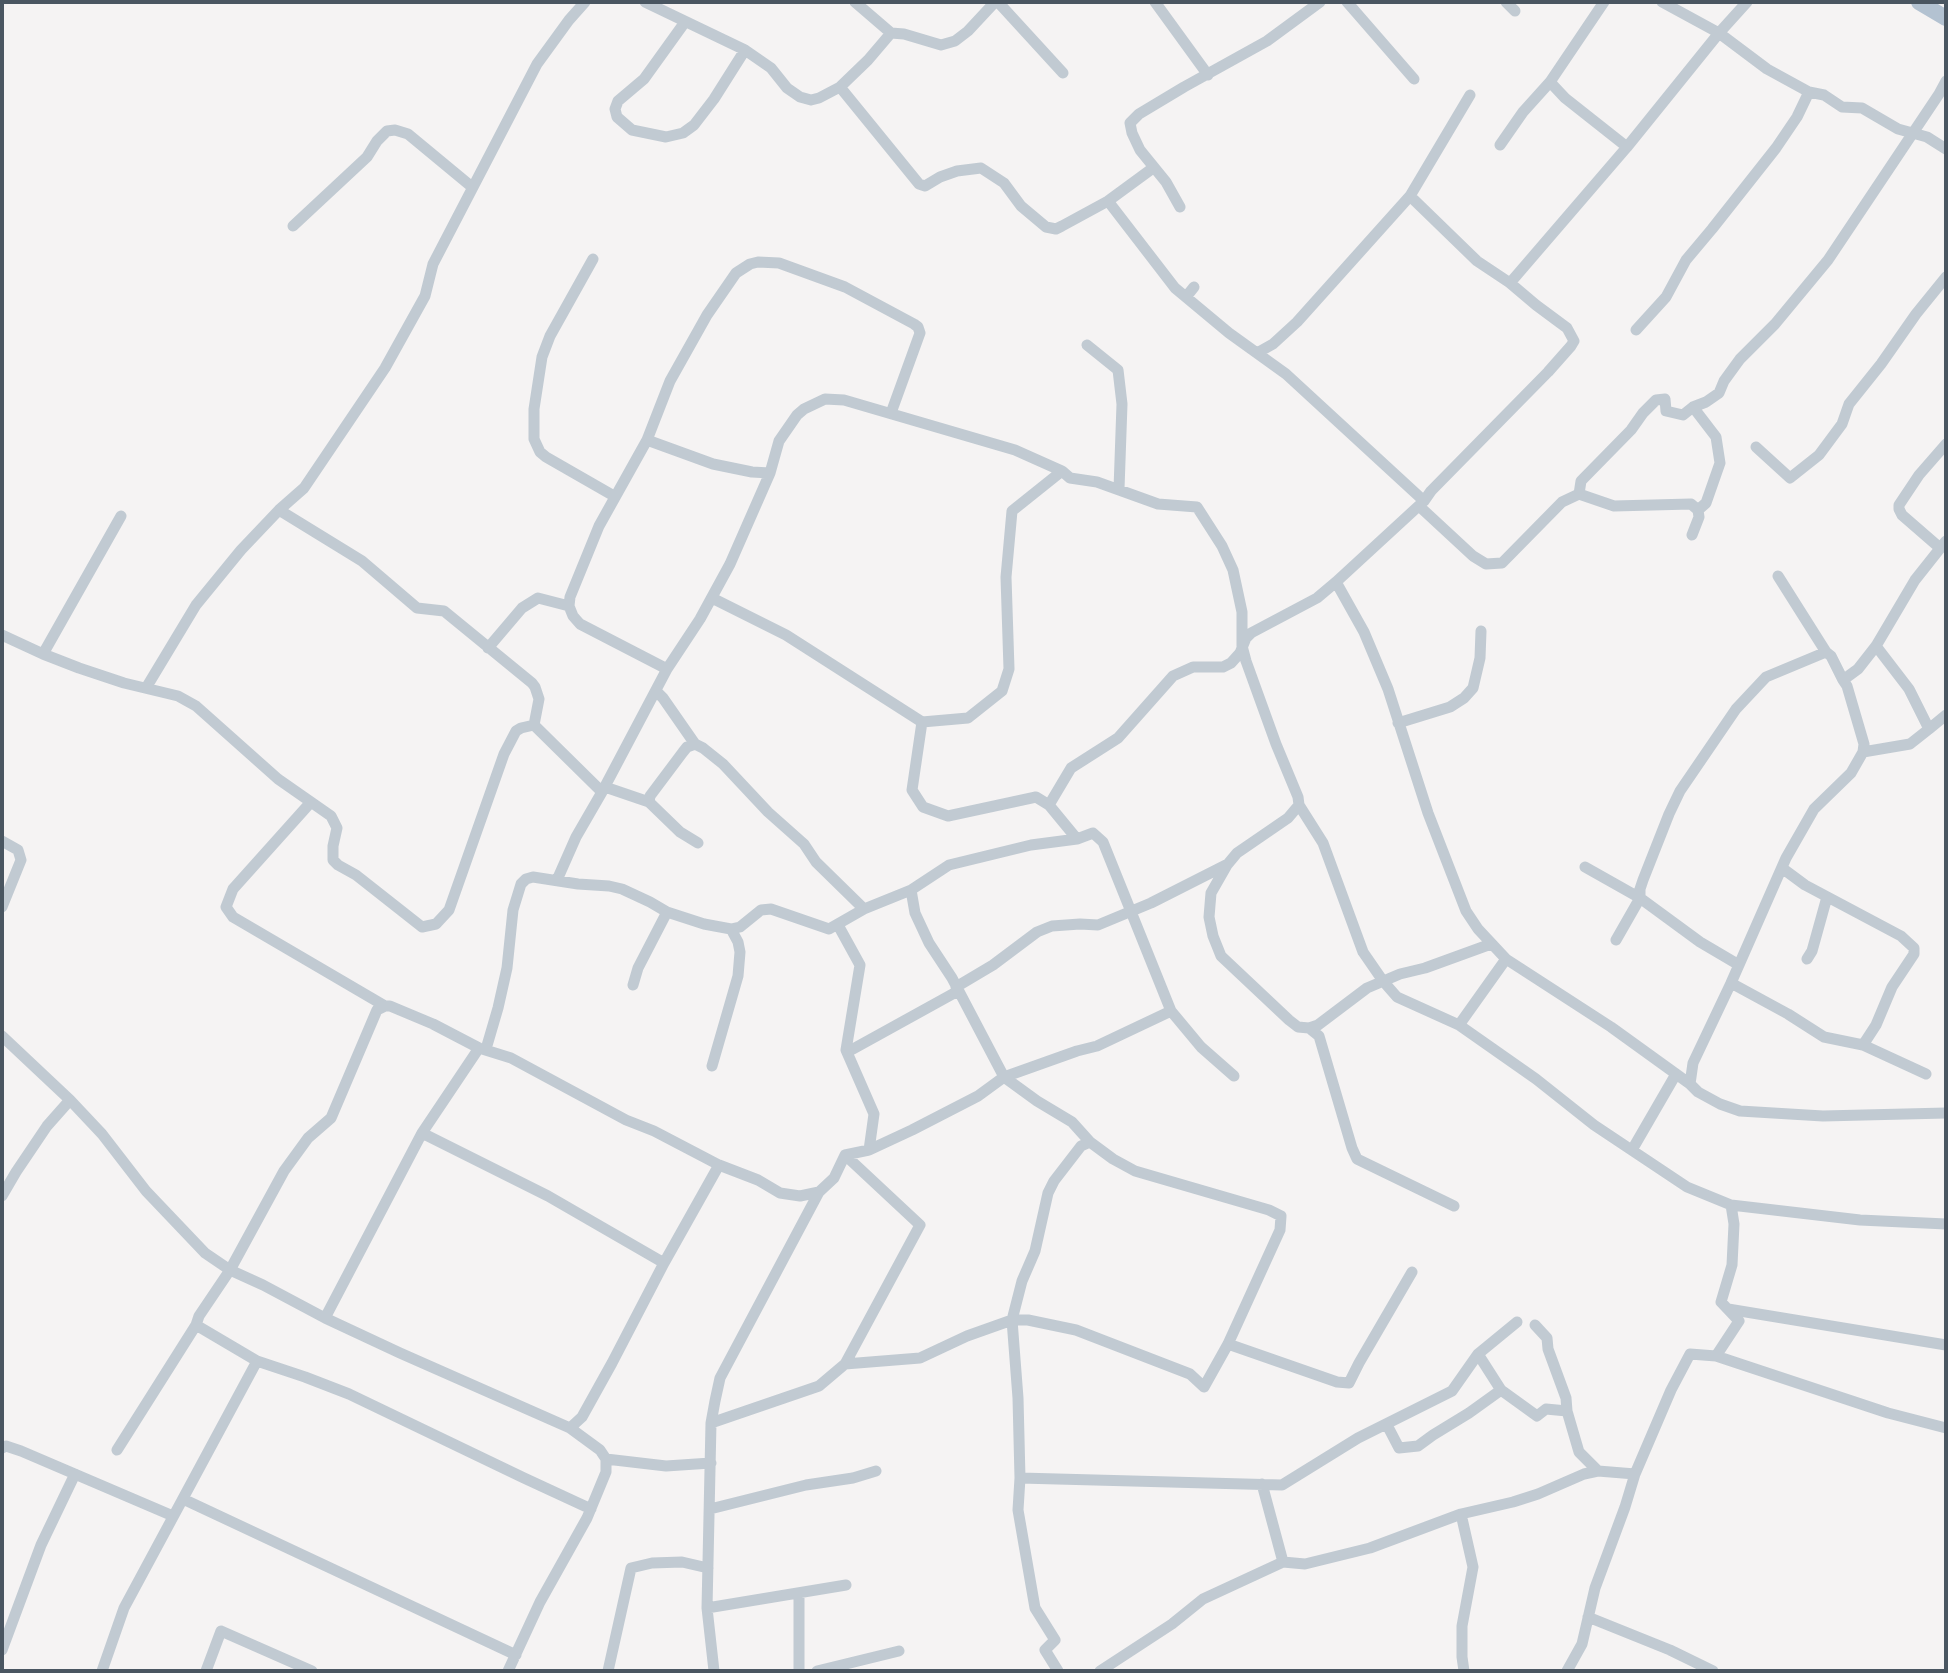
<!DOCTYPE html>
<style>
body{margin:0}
#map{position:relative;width:1948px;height:1673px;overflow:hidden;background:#f5f3f3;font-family:"Fira Sans",sans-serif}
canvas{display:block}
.frame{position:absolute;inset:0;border:4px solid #4a5661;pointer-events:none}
</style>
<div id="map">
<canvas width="1948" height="1673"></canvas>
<div class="frame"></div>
</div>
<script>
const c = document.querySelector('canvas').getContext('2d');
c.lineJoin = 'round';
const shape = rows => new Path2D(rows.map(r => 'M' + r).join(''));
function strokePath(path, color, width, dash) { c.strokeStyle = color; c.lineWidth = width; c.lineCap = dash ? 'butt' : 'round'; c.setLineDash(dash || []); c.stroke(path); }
strokePath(shape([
 [645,2,745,50,771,68,787,88,800,97,811,100,819,98,840,87,868,60,891,33,904,34,941,45,955,41,968,31,995,2],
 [855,2,891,33],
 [998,2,1063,73],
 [1155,2,1208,75],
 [1347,2,1414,79],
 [1506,2,1515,11],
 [1604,2,1550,82,1565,98,1627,147],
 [1662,2,1719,33,1767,69,1809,92,1824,95,1842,107,1862,108,1898,129,1927,137,1946,149],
 [685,22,644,79,618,101,615,109,617,117,632,130,666,137,683,133,694,125,714,99,745,50],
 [840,87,919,184,925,186,940,177,957,171,981,168,1004,183,1021,206,1046,227,1056,229,1062,226,1108,201,1153,168],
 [1500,145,1523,112,1550,82],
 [1108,201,1175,288,1229,333,1286,374,1424,501],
 [1180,207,1166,182,1140,150,1132,133,1130,123,1139,114,1184,87,1267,41,1320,2],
 [293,226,367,157,377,141,387,131,395,130,408,134,472,187],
 [593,259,550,336,542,357,534,409,534,439,540,452,546,457,614,496],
 [1510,283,1627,147,1719,33,1747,2],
 [1186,297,1194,287],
 [1636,330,1666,297,1686,260,1712,229,1776,148,1797,117,1809,92],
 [1087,345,1118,370,1122,404,1119,489],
 [1257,353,1273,344,1297,322,1410,196,1470,95],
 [1693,407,1716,437,1720,463,1706,503,1698,510],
 [647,440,713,464,752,472,770,473,779,441,797,415,804,409,825,399,844,400,1015,450,1062,471,1070,478,1097,482,1158,504,1197,507,1222,546,1233,570,1242,612,1242,646,1246,661,1276,744,1298,797,1299,805,1288,818,1237,853,1227,865,1211,893,1209,917,1213,936,1221,956,1289,1020,1298,1027,1309,1028,1318,1025,1367,988,1400,974,1425,968,1491,944],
 [1756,447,1790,478,1819,455,1842,424,1849,404,1881,364,1916,314,1946,277],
 [1579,494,1614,506,1691,504,1698,510,1699,517,1692,535],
 [1419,506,1473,556,1486,564,1502,563,1562,502,1579,494,1581,481,1631,430,1643,413,1656,400,1665,399,1666,411,1683,415,1693,407,1706,402,1719,393,1724,381,1740,359,1775,324,1828,260,1939,94,1946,81],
 [279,510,362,561,417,608,444,611,532,683,535,687,539,699,534,725],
 [1940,548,1902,515,1899,509,1899,505,1919,475,1946,444],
 [1778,576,1826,652],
 [1336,582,1364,632,1388,689,1428,813,1466,911,1478,929,1506,959,1611,1027,1690,1084,1698,1092,1720,1104,1740,1111,1823,1116,1946,1113],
 [712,598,786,635,922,722,968,718,1002,691,1009,669,1006,577,1012,511,1062,471],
 [2,635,43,654,79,668,124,683,178,696,196,706,278,779,331,816,337,828,333,846,333,860,338,865,356,875,422,927,436,924,449,910,504,754,516,731,521,728,534,725,602,792],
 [1876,646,1909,689,1929,729,1946,715],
 [488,648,522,608,538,598,569,606],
 [43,654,121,516],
 [667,669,580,624,573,616,569,606,570,597,599,526,647,440,670,381,707,315,736,273,750,264,758,262,779,263,845,287,914,324,918,327,920,333,891,413],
 [146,688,196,605,241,550,279,510,304,488,385,368,425,296,433,264,537,64,569,20,585,2],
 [656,691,663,698,695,744,703,748,723,764,768,812,804,844,816,862,864,909],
 [922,722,912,790,923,807,948,816,1036,797,1049,805],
 [1398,723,1450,707,1464,698,1473,688,1480,658,1481,631],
 [695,744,687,747,683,752,650,796,649,802,680,832,698,843],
 [1863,752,1910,744,1929,729],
 [605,787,649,802],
 [311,802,233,889,226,907,233,917,385,1006],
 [1299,805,1323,843,1363,952,1383,981,1397,997,1459,1025,1536,1079,1594,1125,1687,1187,1731,1205,1860,1220,1946,1224],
 [1077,839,1093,833,1103,842,1171,1011,1201,1047,1234,1076],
 [2,841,18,850,21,860,2,907],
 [1585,867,1640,898,1616,940],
 [1782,868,1805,885,1901,936,1914,948,1914,954,1892,987,1876,1025,1863,1045],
 [557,880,576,837,602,792,667,669,700,619,730,564,770,473],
 [838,925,860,965,846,1050,874,1114,869,1150],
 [1807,959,1812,951,1827,897],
 [1739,965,1700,942,1640,898,1640,889,1643,880,1669,814,1680,791,1736,709,1766,677,1826,652,1831,656,1843,680],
 [1731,983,1788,1014,1824,1037,1863,1045,1926,1074],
 [633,985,638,968,667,912],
 [1459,1025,1506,959],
 [1309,1028,1319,1036,1352,1148,1357,1159,1454,1206],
 [2,1036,70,1100,102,1134,146,1191,205,1253,230,1270,263,1285,325,1318,400,1353,570,1428,582,1417,612,1363,664,1263,719,1165],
 [479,1048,433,1024,390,1006,385,1006,377,1010,331,1118,308,1138,284,1171,230,1270,199,1316,196,1325,257,1361,305,1377,349,1394,524,1478,591,1509],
 [486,1049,498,1008,507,968,513,910,521,884,526,879,533,877,578,884,609,886,622,889,650,902,667,912,704,924,731,929,740,927,761,910,771,909,829,929,864,909,911,890],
 [846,1050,853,1049,958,991,956,987,993,965,1037,932,1052,926,1080,924,1098,925,1151,903,1226,865],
 [712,1066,738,976,740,952,738,942,731,929],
 [1690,1084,1693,1063,1731,983,1786,858,1814,809,1851,773,1863,752,1864,744,1847,686,1843,680,1858,669,1876,646,1915,580,1946,541],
 [422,1133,548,1196,664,1263],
 [1090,1142,1113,1159,1135,1171,1269,1210,1281,1216,1280,1230,1228,1344,1204,1387,1190,1374,1076,1330,1028,1320,1012,1320,1022,1281,1035,1251,1048,1193,1054,1181,1081,1146,1090,1142,1072,1122,1037,1101,1004,1077,952,978,929,943,915,913,911,890,949,865,1031,845,1077,839,1049,805,1071,768,1118,738,1173,676,1193,667,1223,667,1231,663,1240,653,1246,638,1251,633,1317,598,1336,582,1424,501,1431,491,1548,372,1571,346,1574,341,1567,328,1536,305,1510,283,1477,261,1410,196],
 [1632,1150,1676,1074],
 [2,1196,16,1172,47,1126,70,1100],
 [1728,1309,1946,1345],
 [325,1318,422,1133,479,1048,511,1058,626,1120,654,1131,719,1165,758,1180,780,1193,800,1196,819,1192,834,1178,845,1155,869,1150,912,1130,978,1096,1004,1077,1077,1051,1097,1046,1171,1011],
 [1535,1325,1547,1338,1548,1349,1566,1398,1567,1411],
 [1228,1344,1337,1382,1349,1383,1359,1363,1412,1272],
 [1478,1354,1501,1390,1537,1416,1546,1409,1567,1411,1579,1452,1598,1471],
 [1716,1356,1888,1413,1946,1428],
 [845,1364,920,1358,967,1336,1012,1320,1018,1398,1020,1478],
 [711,1423,819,1386,845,1364,920,1225,845,1155],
 [1387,1425,1399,1448,1418,1446,1433,1435,1469,1413,1501,1390],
 [2,1448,6,1446,21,1451,173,1516],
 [117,1450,196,1325],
 [606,1459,666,1466,711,1463],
 [1262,1484,1283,1562],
 [183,1499,516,1655],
 [710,1509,806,1485,853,1478,876,1471],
 [1461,1514,1473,1567,1462,1626,1462,1657,1464,1671],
 [707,1608,846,1585],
 [1588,1617,1670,1650,1713,1671],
 [2,1650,41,1545,75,1474],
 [102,1671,124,1608,257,1361],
 [206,1671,221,1631,312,1671],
 [508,1671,540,1602,587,1518,606,1472,606,1459,600,1450,570,1428],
 [608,1671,631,1568,652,1563,682,1562,708,1568],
 [714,1671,707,1608,711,1423,715,1401,720,1378,819,1192],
 [799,1671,799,1594],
 [817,1671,899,1651],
 [1058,1671,1045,1650,1055,1640,1035,1608,1018,1510,1020,1478,1282,1485,1358,1438,1452,1391,1478,1354,1517,1322],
 [1100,1671,1172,1624,1203,1599,1283,1562,1305,1564,1370,1548,1461,1514,1513,1502,1538,1494,1584,1474,1598,1471,1635,1474],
 [1567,1671,1582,1644,1595,1588,1625,1507,1635,1474,1671,1390,1690,1354,1716,1356,1739,1321,1721,1302,1732,1265,1734,1224,1731,1205]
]), '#c1cad2', 11);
strokePath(shape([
 [1919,2,1946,18]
]), '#b3c2d1', 16);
</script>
